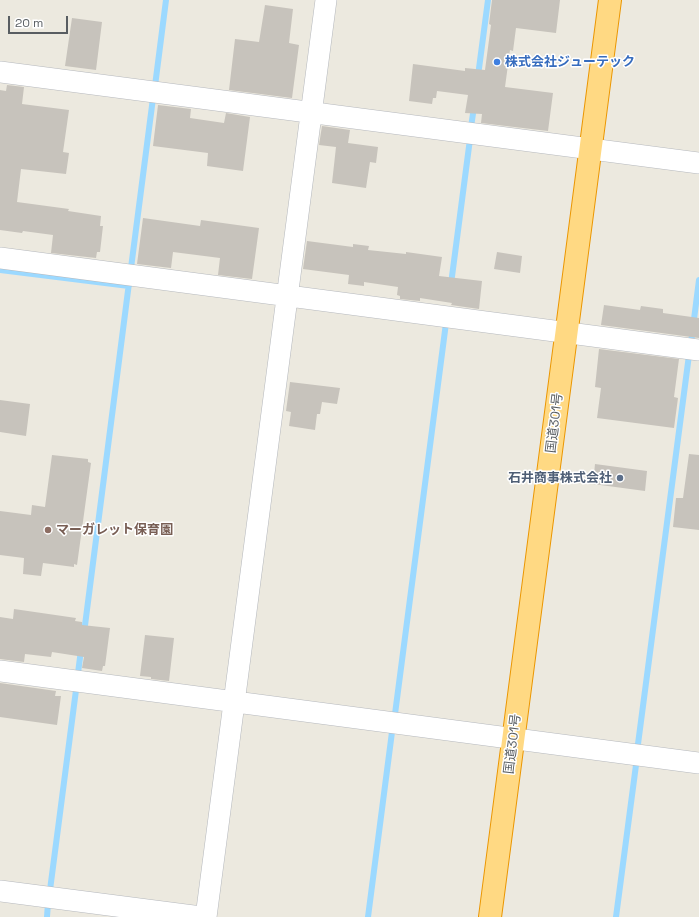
<!DOCTYPE html>
<meta charset="utf-8">
<style>
body{margin:0}
#map{position:relative;width:699px;height:917px;overflow:hidden;background:#ece9df;font-family:"Space Grotesk",sans-serif}
canvas{display:block}
.scale{position:absolute;left:8px;top:16px;width:60px;height:18px;box-sizing:border-box;border:2px solid #585d61;border-top:0;padding-left:5px;font-size:12px;line-height:14px;white-space:nowrap;color:#585d61;-webkit-text-stroke:3px #fff;paint-order:stroke}
</style>
<div id="map">
<canvas width="699" height="917"></canvas>
<div class="scale">20 m</div>
</div>
<script>
const c = document.querySelector('canvas').getContext('2d');
c.lineJoin = 'round';
const shape = rows => new Path2D(rows.map(r => 'M' + r).join(''));
function strokePath(path, color, width, dash) { c.strokeStyle = color; c.lineWidth = width; c.lineCap = dash ? 'butt' : 'round'; c.setLineDash(dash || []); c.stroke(path); }
function fillPath(path, color) { c.fillStyle = color; c.fill(path, 'evenodd'); }
function drawText(font, color, halo, rows, align = 'center') {
  c.font = font + ' "Space Grotesk","Noto Sans JP",sans-serif'; c.lineWidth = 3; c.setLineDash([]); c.textBaseline = 'middle'; c.strokeStyle = halo; c.fillStyle = color; for (const [text, x, y, turn = 0] of rows) {
    c.save(); c.translate(x, y); c.rotate((+turn || 0) * Math.PI / 180); c.textAlign = isNaN(turn) ? turn : align; if (halo) c.strokeText(text, 0, 0); c.fillText(text, 0, 0); c.restore();
  }
}
strokePath(shape([
 [478,76,488,0],
 [155,86,166,0],
 [471,127,474,107],
 [131,268,153,98],
 [0,270,129,286],
 [451,284,470,139],
 [691,343,699,280],
 [84,633,129,283],
 [78,673,81,650],
 [395,714,446,323],
 [638,744,689,355],
 [50,890,76,690],
 [47,917,48,903],
 [368,917,392,732],
 [616,917,636,765]
]), '#9cd9ff', 6);
fillPath(shape([
 [492,0,560,0,556,33,516,28,513,51,510,50,505,87,553,93,548,131,481,123,482,114,465,113,468,95,437,91,436,98,433,98,432,104,409,101,413,64,465,71,465,68,485,70,491,25,489,24],
 [265,5,293,9,289,43,299,45,292,98,229,90,235,39,259,42],
 [72,18,102,22,96,70,65,66],
 [7,85,24,87,22,104,69,110,63,152,69,153,66,174,21,169,17,202,69,209,68,211,101,216,100,226,103,226,100,252,97,252,96,258,51,253,53,235,23,231,22,233,0,230,0,90,6,91],
 [158,105,191,109,190,118,224,123,226,113,250,117,243,171,207,166,208,153,153,146],
 [322,126,350,130,348,143,378,147,376,163,370,162,366,188,332,183,336,147,319,145],
 [143,218,200,226,201,220,259,228,252,279,218,275,220,258,173,252,171,268,137,264],
 [307,241,353,247,353,244,369,246,368,250,406,254,406,252,442,257,439,276,482,281,479,309,451,305,452,303,420,298,420,301,400,299,400,296,397,295,398,287,364,282,364,286,348,284,349,275,303,269],
 [497,252,522,256,520,273,494,269],
 [604,305,640,310,641,306,663,309,663,313,699,318,699,338,601,325],
 [599,349,679,359,674,397,678,398,674,428,597,418,601,388,595,387],
 [290,382,340,388,337,404,322,402,320,414,317,414,315,430,289,426,291,412,286,411],
 [0,400,30,404,26,436,0,432],
 [689,454,699,455,699,530,673,527,676,498,683,498],
 [52,455,88,459,88,462,91,463,77,565,74,564,74,567,43,563,41,576,23,574,24,558,0,555,0,511,31,515,32,505,45,507],
 [595,464,647,471,645,491,593,484],
 [14,609,76,618,75,621,82,622,82,625,110,628,105,666,103,666,102,671,82,668,84,657,52,652,51,657,25,654,24,662,0,659,0,617,13,619],
 [145,635,174,638,169,681,151,679,151,677,140,676],
 [0,683,56,691,55,696,61,696,57,725,0,717]
]), '#c7c3bc');
const street = shape([
 [0,72,699,163],
 [0,258,699,350],
 [0,671,699,763],
 [0,891,201,917],
 [206,917,326,0]
]);
const highway = shape([
 [490,917,610,0]
]);
strokePath(street, '#b5b8bd', 22);
strokePath(highway, '#eb9600', 24);
strokePath(street, '#fff', 21);
strokePath(highway, '#ffd983', 22);
for (const [x, y, r, color] of [
 [497,62,4,"#3f7fe0"],
 [620,478,4,"#5c6f8a"],
 [48,530,4,"#8d6e63"]
]) { const dot = new Path2D(); dot.arc(x, y, r, 0, 2 * Math.PI); c.fillStyle = color; c.fill(dot); strokePath(dot, '#fff', 1.5); }
drawText('bold 13px', '#366cbe', '#fff', [
 ["株式会社ジューテック",505,62]
], 'left');
drawText('13px', '#585d61', '#fff', [
 ["国道301号",555,423,-83],
 ["国道301号",513,744,-83]
]);
drawText('bold 13px', '#4e5e75', '#fff', [
 ["石井商事株式会社",612,478]
], 'right');
drawText('bold 13px', '#785e54', '#fff', [
 ["マーガレット保育園",56,530]
], 'left');
</script>
